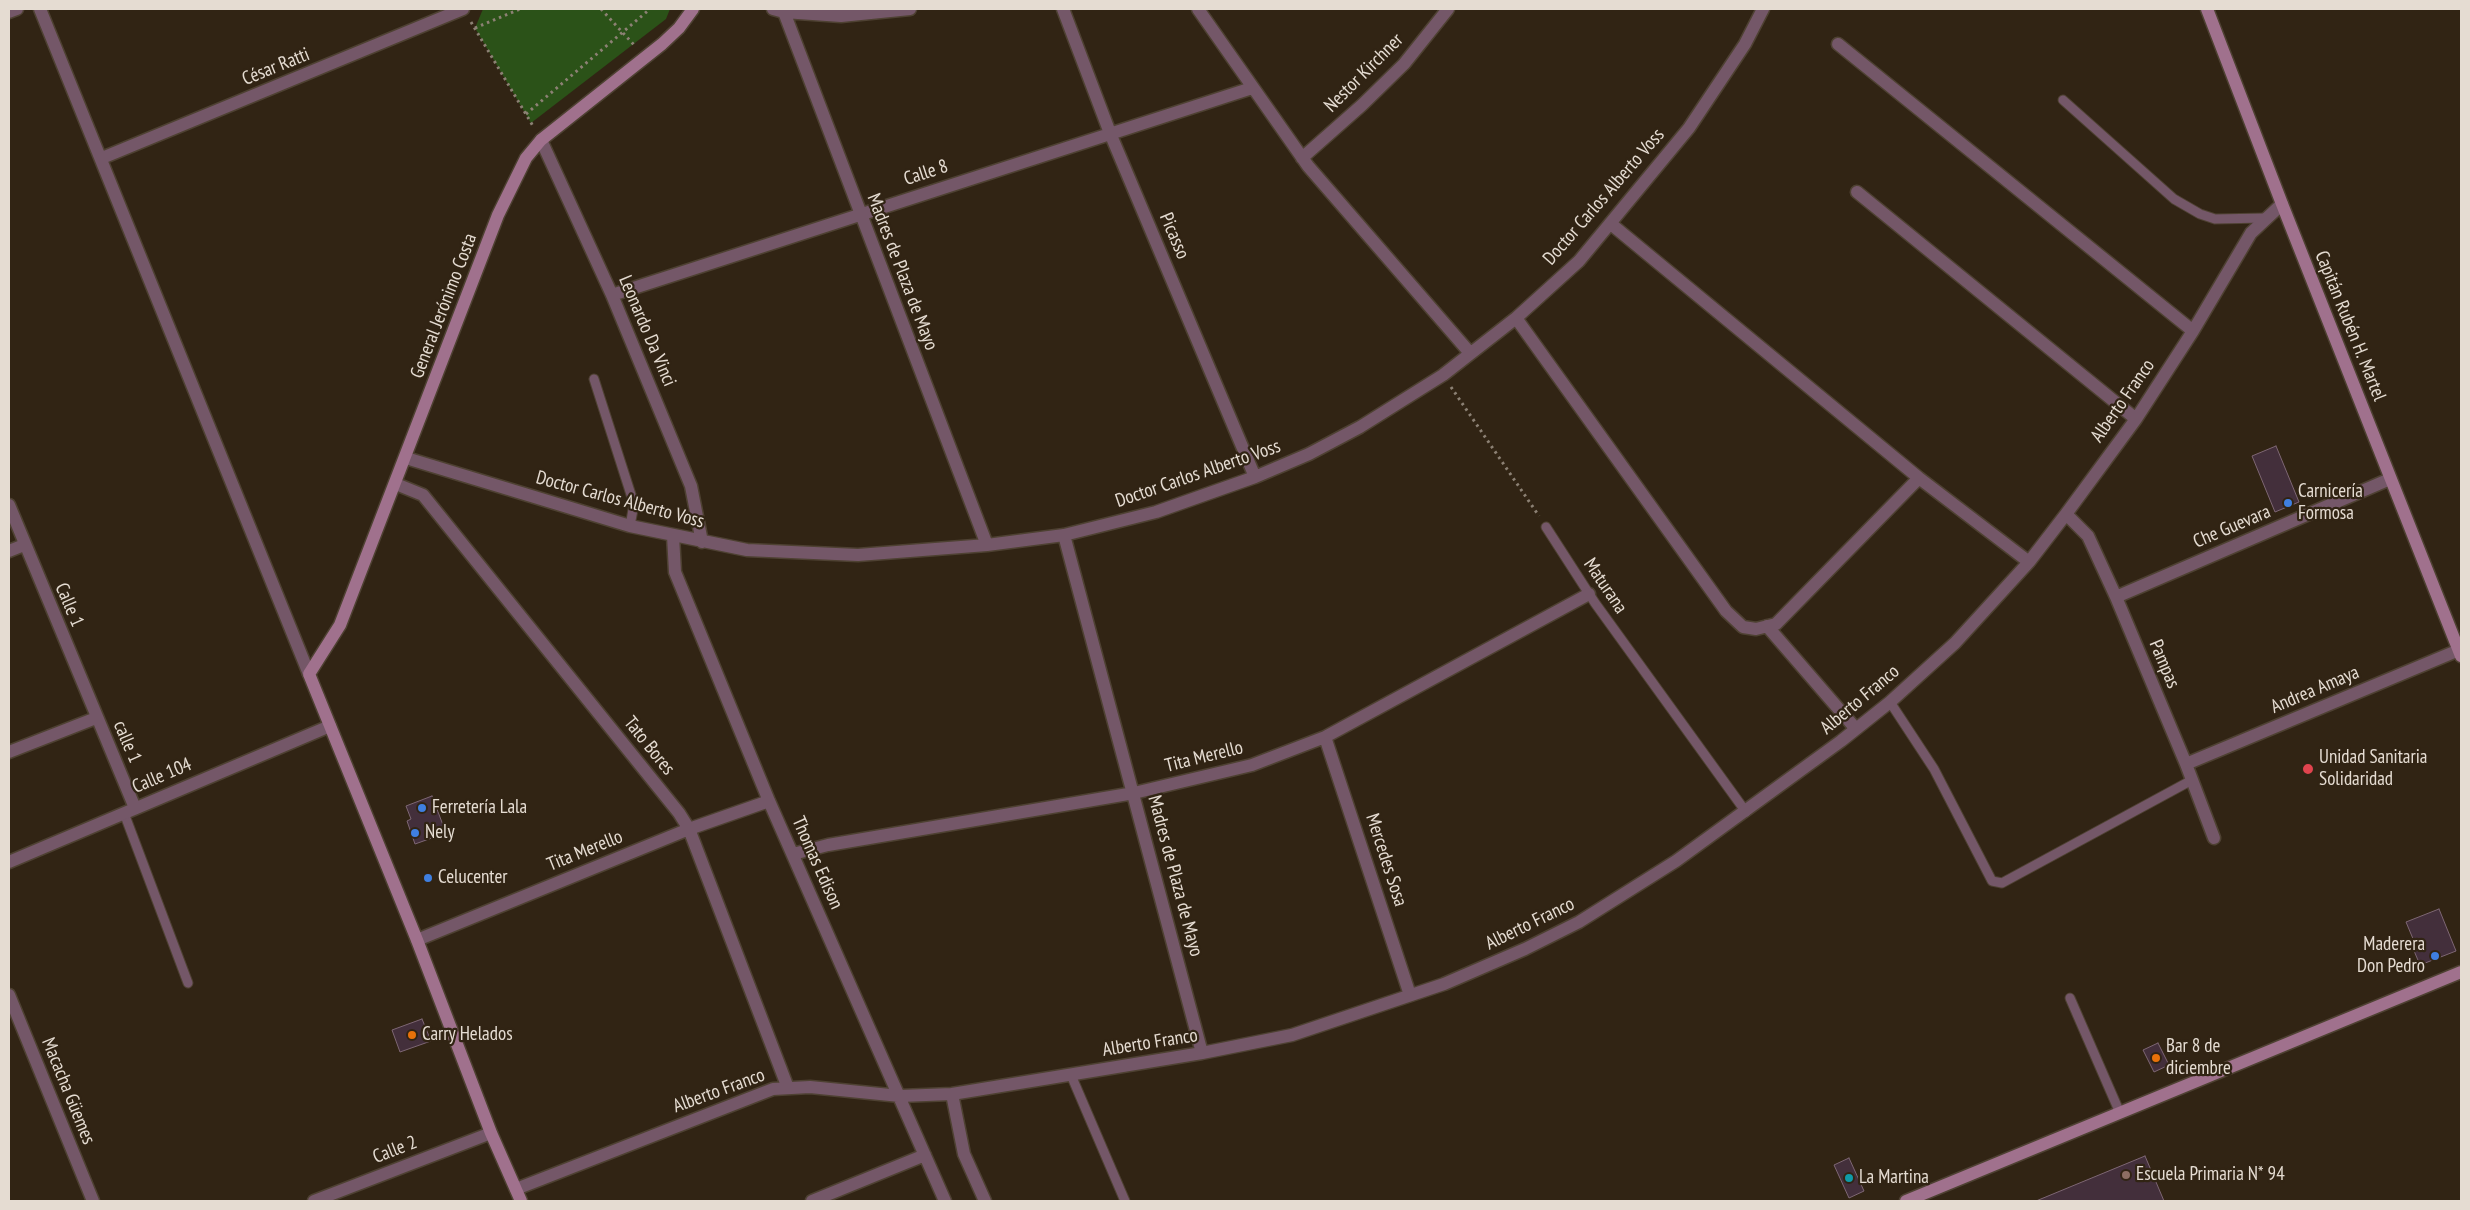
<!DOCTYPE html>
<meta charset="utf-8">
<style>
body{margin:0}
#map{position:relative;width:2470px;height:1210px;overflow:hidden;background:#312414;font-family:"PT Sans Narrow",sans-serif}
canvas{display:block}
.frame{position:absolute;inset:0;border:10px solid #e5dcd2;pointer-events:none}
</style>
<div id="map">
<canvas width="2470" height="1210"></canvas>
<div class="frame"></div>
</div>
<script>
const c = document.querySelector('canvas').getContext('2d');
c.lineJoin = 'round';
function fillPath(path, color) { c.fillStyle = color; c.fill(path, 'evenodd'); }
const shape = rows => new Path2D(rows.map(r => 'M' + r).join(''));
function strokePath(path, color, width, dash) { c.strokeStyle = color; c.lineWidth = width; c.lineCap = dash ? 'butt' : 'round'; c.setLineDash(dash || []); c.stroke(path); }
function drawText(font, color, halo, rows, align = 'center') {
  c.font = font + ' "PT Sans Narrow",sans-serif'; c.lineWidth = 4.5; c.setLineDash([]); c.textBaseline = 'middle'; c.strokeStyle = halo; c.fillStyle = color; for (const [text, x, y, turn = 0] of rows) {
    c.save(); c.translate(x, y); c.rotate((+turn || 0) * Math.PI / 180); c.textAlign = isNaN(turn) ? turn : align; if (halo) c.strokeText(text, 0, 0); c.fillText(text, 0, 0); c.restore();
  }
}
fillPath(shape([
 [483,9,670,9,666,19,531,123,475,28]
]), '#2b5218');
const building = shape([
 [2276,446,2299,502,2275,512,2252,456,2276,446],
 [432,796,446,833,415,844,407,821,411,819,406,806,432,796],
 [2439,909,2456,951,2420,965,2412,946,2416,946,2406,922,2439,909],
 [422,1019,431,1041,400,1052,392,1030,422,1019],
 [2158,1043,2169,1065,2154,1072,2143,1050,2158,1043],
 [2145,1156,2164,1201,2036,1201,2145,1156],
 [1849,1158,1864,1191,1849,1198,1834,1165,1849,1158]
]);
fillPath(building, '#432f3b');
strokePath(building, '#7e6774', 1);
const lane = shape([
 [2063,100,2174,199,2200,214,2215,219,2265,218],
 [594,379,634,504,630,526],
 [1546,527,1595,603,1746,812],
 [1890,702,1934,769,1992,881,2002,883,2192,780],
 [124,813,188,983],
 [2070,998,2120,1113],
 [1071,1075,1125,1201]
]);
const street = shape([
 [40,9,309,674],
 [773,9,784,12,841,16,910,9],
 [1063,9,1110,133,1255,477],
 [1198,9,1308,166,1470,353],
 [9,12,17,9],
 [784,12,987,545],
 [1838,44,2193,331],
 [541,140,612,295,691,486,702,542],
 [102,158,463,9],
 [1302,158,1362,105,1404,64,1448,9],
 [1857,192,2136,419],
 [1611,224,1919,478,2029,562],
 [612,295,1252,88],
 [1516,318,1726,611,1743,627,1756,629,1776,624,1919,478],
 [406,458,630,526,747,550,858,555,987,545,1064,535,1156,512,1255,477,1309,454,1360,427,1443,375,1516,318,1579,261,1689,128,1745,44,1763,9],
 [396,484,423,495,679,813,689,829,788,1088],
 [9,505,135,808],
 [2066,514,2088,536,2116,597,2186,764,2214,838],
 [1064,535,1202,1053],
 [673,536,675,572,769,801,945,1201],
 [9,551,24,545],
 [2116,597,2390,479],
 [1767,626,1856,729],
 [1325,737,1410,995],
 [9,752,96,718],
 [2186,764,2459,650],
 [793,854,828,845,1134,793,1252,765,1325,737,1589,594],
 [9,862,330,726],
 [417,940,689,829,769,801],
 [9,995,93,1201],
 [952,1094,964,1154,985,1201],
 [516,1189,773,1089,810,1087,900,1096,952,1094,1202,1053,1292,1035,1444,984,1525,949,1579,922,1676,861,1841,741,1890,702,1955,643,2029,562,2066,514,2136,419,2193,331,2251,233,2282,204],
 [314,1201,491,1133],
 [812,1201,925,1155]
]);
const secondary = shape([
 [2207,9,2282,204,2461,656],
 [521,1201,491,1133,417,940,309,674,340,625,498,215,526,158,541,140,662,44,679,28,693,9],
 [1906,1201,2461,972]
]);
strokePath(lane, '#4e4132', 11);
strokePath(street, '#4e4132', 15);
strokePath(secondary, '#4e4132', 15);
strokePath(shape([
 [601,9,635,46],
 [471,22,533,126],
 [475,28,520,9],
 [526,114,650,9],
 [1451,387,1539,516]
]), '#8c8174', 3, [2.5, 4]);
strokePath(lane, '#745768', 9);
strokePath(street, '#745768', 12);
strokePath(secondary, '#a0718d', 12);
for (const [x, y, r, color] of [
 [2288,503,5,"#3f7fe0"],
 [2308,769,6,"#e0444e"],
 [422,808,5,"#3f7fe0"],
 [415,833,5,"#3f7fe0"],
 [428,878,5,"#3f7fe0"],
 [2435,956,5,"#3f7fe0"],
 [412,1035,5,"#e8710a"],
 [2156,1058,5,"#e8710a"],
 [2126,1175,5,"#8d6e63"],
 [1849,1178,5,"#0f9aa8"]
]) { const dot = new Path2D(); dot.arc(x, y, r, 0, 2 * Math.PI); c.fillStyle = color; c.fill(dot); strokePath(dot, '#312414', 2); }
drawText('19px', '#e5dcd2', '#312414', [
 ["César Ratti",276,67,-22],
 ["Nestor Kirchner",1364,73,-45],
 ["Calle 8",926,173,-18],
 ["Doctor Carlos Alberto Voss",1604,197,-49],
 ["Picasso",1174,236,67],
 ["Madres de Plaza de Mayo",902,272,69],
 ["General Jerónimo Costa",444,306,-69],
 ["Capitán Rubén H. Martel",2350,326,68],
 ["Leonardo Da Vinci",647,331,67],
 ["Alberto Franco",2123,401,-55],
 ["Doctor Carlos Alberto Voss",1198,474,-19],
 ["Doctor Carlos Alberto Voss",620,500,15],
 ["Che Guevara",2232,527,-23],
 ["Maturana",1605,586,56],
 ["Calle 1",69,605,67],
 ["Pampas",2164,664,67],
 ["Andrea Amaya",2315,690,-23],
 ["Alberto Franco",1860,700,-40],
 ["calle 1",127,742,67],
 ["Tato Bores",649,746,51],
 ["Tita Merello",1204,757,-14],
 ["Calle 104",162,776,-23],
 ["Tita Merello",585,851,-22],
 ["Mercedes Sosa",1386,860,72],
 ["Thomas Edison",817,863,66],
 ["Madres de Plaza de Mayo",1175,876,75],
 ["Alberto Franco",1530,924,-26],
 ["Alberto Franco",1150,1043,-9],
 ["Macacha Güemes",68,1091,68],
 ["Alberto Franco",719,1091,-20],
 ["Calle 2",395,1150,-21]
]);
drawText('19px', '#e5dcd2', '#312414', [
 ["Carnicería",2298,492],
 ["Formosa",2298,514],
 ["Unidad Sanitaria",2319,758],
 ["Solidaridad",2319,780],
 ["Ferretería Lala",432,808],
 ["Nely",425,833],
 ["Celucenter",438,878],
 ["Maderera",2425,945,"right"],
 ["Don Pedro",2425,967,"right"],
 ["Carry Helados",422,1035],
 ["Bar 8 de",2166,1047],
 ["diciembre",2166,1069],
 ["Escuela Primaria N* 94",2136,1175],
 ["La Martina",1859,1178]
], 'left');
</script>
